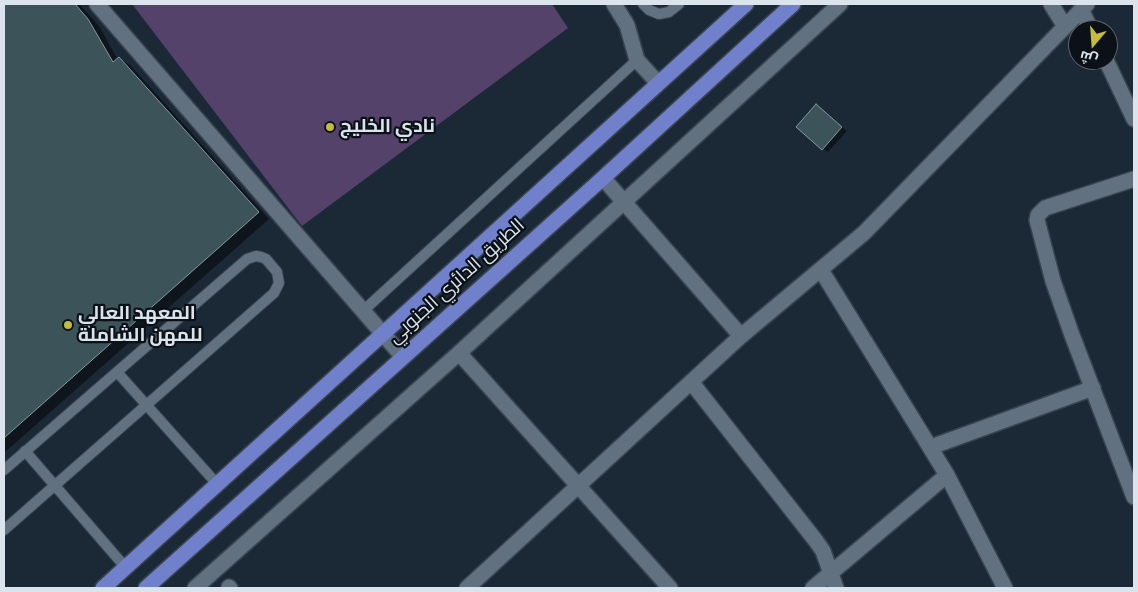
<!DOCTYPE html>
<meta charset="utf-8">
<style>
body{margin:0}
#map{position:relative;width:1138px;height:592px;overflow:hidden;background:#1b2936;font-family:"Titillium Web",Cairo,sans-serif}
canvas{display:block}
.frame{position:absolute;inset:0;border:5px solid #dbe4ed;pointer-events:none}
.north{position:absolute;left:1068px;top:20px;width:50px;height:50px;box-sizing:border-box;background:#0b1117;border:1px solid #5e656d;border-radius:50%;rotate:198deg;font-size:14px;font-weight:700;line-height:20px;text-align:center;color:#dbe4ed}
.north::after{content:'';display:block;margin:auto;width:18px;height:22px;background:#c6bc3c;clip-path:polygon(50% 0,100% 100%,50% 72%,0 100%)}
</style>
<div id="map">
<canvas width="1138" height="592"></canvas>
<div class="frame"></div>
<div class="north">ش</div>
</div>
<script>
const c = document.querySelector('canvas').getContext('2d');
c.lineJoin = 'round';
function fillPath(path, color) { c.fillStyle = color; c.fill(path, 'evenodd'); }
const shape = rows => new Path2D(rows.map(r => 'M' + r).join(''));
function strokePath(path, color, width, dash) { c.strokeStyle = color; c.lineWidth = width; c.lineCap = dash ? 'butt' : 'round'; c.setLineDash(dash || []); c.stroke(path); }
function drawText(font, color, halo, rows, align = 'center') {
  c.font = font + ' "Titillium Web",Cairo,sans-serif'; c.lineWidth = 4.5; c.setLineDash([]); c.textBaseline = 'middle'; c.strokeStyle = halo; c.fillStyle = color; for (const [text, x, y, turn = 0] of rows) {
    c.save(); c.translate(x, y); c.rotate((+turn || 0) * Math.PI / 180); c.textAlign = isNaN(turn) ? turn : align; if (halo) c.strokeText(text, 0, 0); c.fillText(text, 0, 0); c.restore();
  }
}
fillPath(shape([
 [132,4,552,4,568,28,302,226]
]), '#54426a');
fillPath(shape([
 [4,4,79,4,99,26,118,60,119,59,130,65,269,219,4,453],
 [816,105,847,131,828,152,823,149]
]), '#0007');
const building = shape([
 [4,4,75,4,88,19,113,62,119,57,259,212,4,438,4,4],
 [816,104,842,127,822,150,796,127,816,104]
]);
fillPath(building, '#3c535a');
strokePath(building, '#829ba2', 1);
const lane = shape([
 [643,4,649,10,659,14,669,12,679,4],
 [363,311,637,60],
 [117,372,217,484],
 [25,451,126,568],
 [4,470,247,259,256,256,261,257,266,259,277,272,279,283,274,293,4,530]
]);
const street = shape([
 [97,4,403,357],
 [614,4,627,25,637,60,658,83],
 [1051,4,1064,25],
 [1081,9,1091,30],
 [1106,60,1134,119],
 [603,178,741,336],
 [1134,179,1045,208,1038,215,1037,220,1053,281,1072,335,1134,497],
 [821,270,947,475,1005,588],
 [459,353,670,588],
 [692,383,816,541,823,551,836,588],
 [931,447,1093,388],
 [229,587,230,588],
 [195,588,459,353,840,4],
 [467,588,741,336,864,233,1087,4],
 [813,588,947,475]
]);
const primary = shape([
 [103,588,746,4],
 [146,588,603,178,793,4]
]);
strokePath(lane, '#38444f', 12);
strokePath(street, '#38444f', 18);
strokePath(primary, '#38444f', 18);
strokePath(lane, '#617180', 10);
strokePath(street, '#617180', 15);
strokePath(primary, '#7180ca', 15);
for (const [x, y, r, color] of [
 [330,127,5,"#c6bc3c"],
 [68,325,5,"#c6bc3c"]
]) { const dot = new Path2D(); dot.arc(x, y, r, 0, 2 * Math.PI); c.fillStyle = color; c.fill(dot); strokePath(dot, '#0b1117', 2); }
drawText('bold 19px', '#dbe4ed', '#0b1117', [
 ["نادي الخليج",340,127],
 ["المعهد العالي",78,314],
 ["للمهن الشاملة",78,336]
], 'left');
drawText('19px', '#dbe4ed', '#0b1117', [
 ["الطريق الدائري الجنوبي",457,282,-42]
]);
</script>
